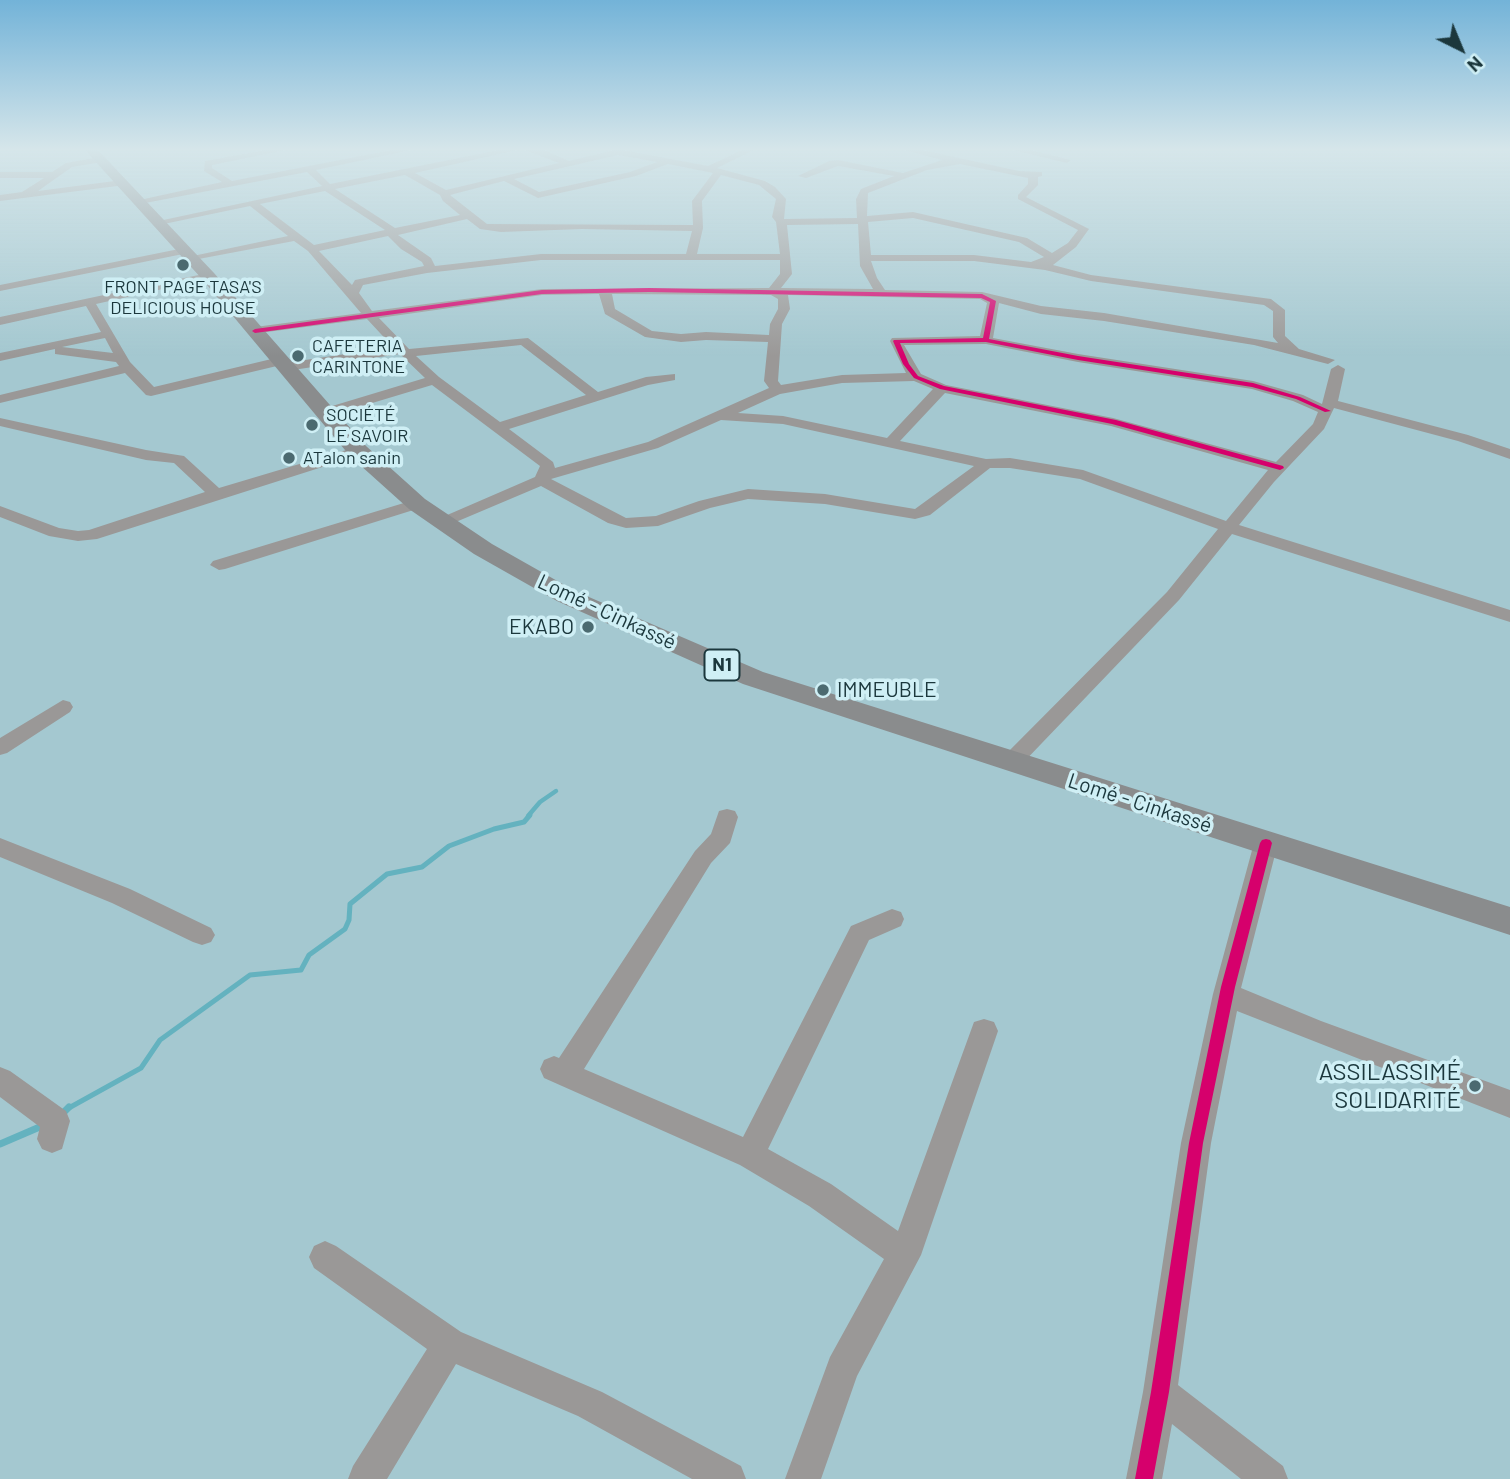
<!DOCTYPE html>
<meta charset="utf-8">
<style>
body{margin:0}
#map{position:relative;width:1510px;height:1479px;overflow:hidden;background:#a4c8d0;font-family:Barlow,sans-serif}
canvas{display:block}
.north{position:absolute;left:1426px;top:14px;width:70px;height:70px;-webkit-text-stroke:5px #cfeff5;paint-order:stroke;rotate:137deg;font-size:19px;font-weight:700;line-height:28px;text-align:center;color:#1b373c}
.north::after{content:'';display:block;margin:auto;width:24px;height:32px;background:#1b373c;clip-path:polygon(50% 0,100% 100%,50% 72%,0 100%)}
</style>
<div id="map">
<canvas width="1510" height="1479"></canvas>
<div class="north">N</div>
</div>
<script>
const c = document.querySelector('canvas').getContext('2d');
c.lineJoin = 'round';
const shape = rows => new Path2D(rows.map(r => 'M' + r).join(''));
function strokePath(path, color, width, dash) { c.strokeStyle = color; c.lineWidth = width; c.lineCap = dash ? 'butt' : 'round'; c.setLineDash(dash || []); c.stroke(path); }
function fillPath(path, color) { c.fillStyle = color; c.fill(path, 'evenodd'); }
function drawText(font, color, halo, rows, align = 'center') {
  c.font = font + ' Barlow,sans-serif'; c.lineWidth = 7; c.setLineDash([]); c.textBaseline = 'middle'; c.strokeStyle = halo; c.fillStyle = color; for (const [text, x, y, turn = 0] of rows) {
    c.save(); c.translate(x, y); c.rotate((+turn || 0) * Math.PI / 180); c.textAlign = isNaN(turn) ? turn : align; if (halo) c.strokeText(text, 0, 0); c.fillText(text, 0, 0); c.restore();
  }
}
strokePath(shape([
 [528,816,540,802,556,791]
]), '#64b2bf', 4.5);
strokePath(shape([
 [67,1109,141,1068,160,1040,250,975,301,970,309,955,345,929,349,920,350,904,387,874,422,867,449,846,494,829,524,822,530,815]
]), '#64b2bf', 5);
strokePath(shape([
 [61,1115,69,1107],
 [0,1144,42,1126]
]), '#64b2bf', 7);
fillPath(shape([
 [270,149,291,149,212,165,212,168,232,181,396,149,416,149,316,170,330,184,503,149,542,149,569,161,618,149,708,166,744,149,756,149,717,168,765,181,775,187,786,199,784,219,857,218,856,199,861,189,894,176,838,166,806,178,798,176,829,161,838,160,903,173,942,160,900,149,918,149,1019,171,1042,172,1042,176,1038,177,1038,185,1026,197,1089,229,1076,247,1053,265,1091,275,1271,299,1285,310,1285,336,1299,349,1335,360,1328,364,1254,345,1104,321,1041,314,999,303,993,338,1078,354,1253,381,1303,395,1322,404,1331,369,1338,365,1345,369,1338,401,1468,435,1510,449,1510,459,1458,441,1334,408,1324,429,1274,482,1239,525,1510,610,1510,622,1232,534,1179,600,1019,767,1011,770,1003,767,1000,762,1003,757,1167,592,1218,529,1080,479,1010,468,990,468,930,515,915,519,825,504,748,499,710,508,658,526,626,528,608,523,541,486,444,527,438,525,436,522,438,519,535,477,540,466,432,385,329,416,319,416,319,410,425,378,400,354,286,371,281,370,281,365,151,396,146,395,125,373,0,403,0,395,119,366,116,362,55,354,55,349,0,361,0,353,101,332,86,306,0,325,0,317,208,273,214,276,212,278,96,304,130,362,154,387,280,357,285,358,285,363,393,347,367,319,251,334,249,331,255,327,361,313,308,251,294,241,188,261,188,257,288,236,250,206,159,225,154,222,322,186,307,172,140,204,135,201,222,182,204,171,205,161,270,149],
 [522,149,559,163,446,190,415,173,522,149],
 [618,155,657,162,630,172,539,192,514,179,618,155],
 [668,164,713,173,692,201,693,225,487,224,450,195,504,181,538,198,636,176,668,164],
 [960,164,1028,178,1028,184,1018,195,1018,199,1078,230,1068,243,1052,253,1027,238,913,212,867,216,868,193,927,170,960,164],
 [405,175,440,195,443,201,460,215,395,228,335,189,405,175],
 [721,175,759,185,776,199,772,217,776,222,780,254,697,254,703,228,702,201,721,175],
 [325,191,385,230,314,245,260,204,325,191],
 [913,218,1019,242,1044,257,1031,262,974,255,871,255,868,222,913,218],
 [467,219,480,229,501,232,582,229,692,231,686,254,541,254,435,266,431,258,398,235,467,219],
 [858,224,860,266,873,289,781,288,792,274,787,225,858,224],
 [388,236,401,249,422,262,424,266,355,280,352,285,319,251,388,236],
 [541,260,780,260,780,274,769,288,542,289,372,311,359,293,363,285,427,273,541,260],
 [871,261,974,261,1045,270,1091,281,1264,305,1273,311,1273,337,1278,343,1104,313,1041,306,982,292,885,290,877,278,871,261],
 [599,294,605,314,645,337,681,342,706,340,768,342,764,381,769,388,648,442,555,468,553,462,509,429,648,385,675,380,675,374,646,377,598,392,528,338,409,349,379,318,542,295,599,294],
 [612,294,771,295,778,299,778,309,770,324,769,335,706,332,681,334,652,331,615,309,612,294],
 [788,295,980,299,987,303,980,336,892,338,890,341,906,373,842,375,781,385,778,381,782,324,790,309,788,295],
 [105,338,113,353,62,347,105,338],
 [986,344,1078,362,1252,389,1293,401,1318,412,1313,424,1276,462,1113,418,946,385,921,374,904,345,986,344],
 [521,345,586,395,500,422,439,377,416,356,521,345],
 [914,381,933,389,887,438,783,416,738,413,780,394,842,383,914,381],
 [945,393,1111,426,1268,470,1226,521,1083,470,1010,458,986,459,900,441,945,393],
 [721,420,783,424,974,466,915,509,825,494,748,489,699,501,656,516,626,518,551,479,658,448,721,420],
 [1008,149,1027,149,1071,160,1067,163,1008,149],
 [99,157,102,158,102,162,72,167,38,191,122,180,125,181,125,185,0,201,0,195,22,192,44,178,0,178,0,172,52,172,66,163,99,157],
 [184,248,188,249,188,253,0,291,0,285,184,248],
 [0,418,146,450,184,456,219,488,353,448,363,448,365,451,363,454,97,539,78,541,49,536,0,517,0,506,59,528,78,531,89,530,205,492,174,463,146,460,0,426,0,418],
 [417,499,423,501,425,504,423,507,225,569,219,570,210,565,213,561,417,499],
 [63,700,70,702,73,707,70,712,7,753,0,755,0,738,63,700],
 [727,809,735,811,738,817,730,843,711,863,584,1069,743,1137,851,926,892,909,901,912,904,919,901,926,869,940,768,1149,831,1184,898,1231,974,1022,984,1019,994,1022,998,1031,921,1255,857,1376,821,1479,785,1479,830,1357,884,1259,809,1206,740,1165,544,1078,540,1069,544,1060,554,1056,559,1058,695,851,711,834,719,811,727,809],
 [1266,834,1274,837,1278,843,1241,988,1321,1021,1510,1090,1510,1118,1237,1011,1211,1143,1178,1385,1283,1466,1288,1479,1241,1479,1172,1424,1162,1479,1126,1479,1143,1392,1181,1143,1213,994,1254,843,1258,837,1266,834],
 [0,838,130,889,211,928,215,935,211,942,202,945,193,942,112,903,0,857,0,838],
 [0,1067,10,1071,66,1111,70,1121,62,1149,52,1153,42,1149,37,1139,40,1127,0,1097,0,1067],
 [325,1241,336,1246,461,1332,602,1392,741,1466,746,1479,692,1479,578,1416,456,1364,387,1479,348,1479,353,1466,427,1349,314,1268,309,1257,314,1246,325,1241]
]), '#9a9897');
fillPath(shape([
 [84,149,97,149,214,273,366,446,425,499,492,544,575,591,763,672,1510,907,1510,935,743,684,557,601,474,554,409,509,350,456,202,279,84,149]
]), '#8a8c8d');
fillPath(shape([
 [649,288,982,294,996,301,989,339,1078,356,1253,383,1300,397,1331,411,1325,412,1296,399,1252,387,1078,360,986,342,900,343,909,364,918,376,944,386,1116,420,1283,466,1284,468,1280,470,1112,424,940,389,914,378,903,364,893,341,894,340,983,338,990,302,981,298,649,292,542,294,255,333,252,331,255,329,542,290,649,288],
 [1266,839,1270,840,1272,843,1235,987,1203,1143,1169,1392,1153,1479,1135,1479,1151,1392,1189,1143,1221,987,1260,843,1262,840,1266,839]
]), '#d6006c');
const sky = c.createLinearGradient(0, 0, 0, 356);
sky.addColorStop(0, '#73b3d8');
sky.addColorStop(0.42, '#d6e6ea');
sky.addColorStop(1, '#d6e6ea00');
c.fillStyle = sky;
c.fillRect(0, 0, 1510, 356);
for (const [x, y, r, color] of [
 [183,265,7,"#4b6a70"],
 [298,356,7,"#4b6a70"],
 [312,425,7,"#4b6a70"],
 [289,458,7,"#4b6a70"],
 [588,627,7,"#4b6a70"],
 [823,690,7,"#4b6a70"],
 [1475,1086,7,"#4b6a70"]
]) { const dot = new Path2D(); dot.arc(x, y, r, 0, 2 * Math.PI); c.fillStyle = color; c.fill(dot); strokePath(dot, '#cfeff5', 2.5); }
drawText('18px', '#1b373c', '#cfeff5', [
 ["FRONT PAGE TASA'S",183,287,"center"],
 ["DELICIOUS HOUSE",183,308,"center"],
 ["CAFETERIA",312,346],
 ["CARINTONE",312,367],
 ["SOCIÉTÉ",326,415],
 ["LE SAVOIR",326,436],
 ["ATalon sanin",303,458]
], 'left');
for (const [x, y, w] of [
 [722,665,35]
]) { const box = new Path2D(); box.roundRect(x - w / 2, y - 15.5, w, 31, 5); c.fillStyle = '#cfeff5'; c.fill(box); strokePath(box, '#1b373c', 2); }
drawText('bold 19px', '#1b373c', null, [
 ["N1",722,665]
]);
drawText('21px', '#1b373c', '#cfeff5', [
 ["Lomé - Cinkassé",607,612,25],
 ["Lomé - Cinkassé",1140,803,18]
]);
drawText('21px', '#1b373c', '#cfeff5', [
 ["EKABO",574,627],
 ["IMMEUBLE",837,690,"left"]
], 'right');
drawText('24px', '#1b373c', '#cfeff5', [
 ["ASSILASSIMÉ",1461,1072],
 ["SOLIDARITÉ",1461,1100]
], 'right');
</script>
